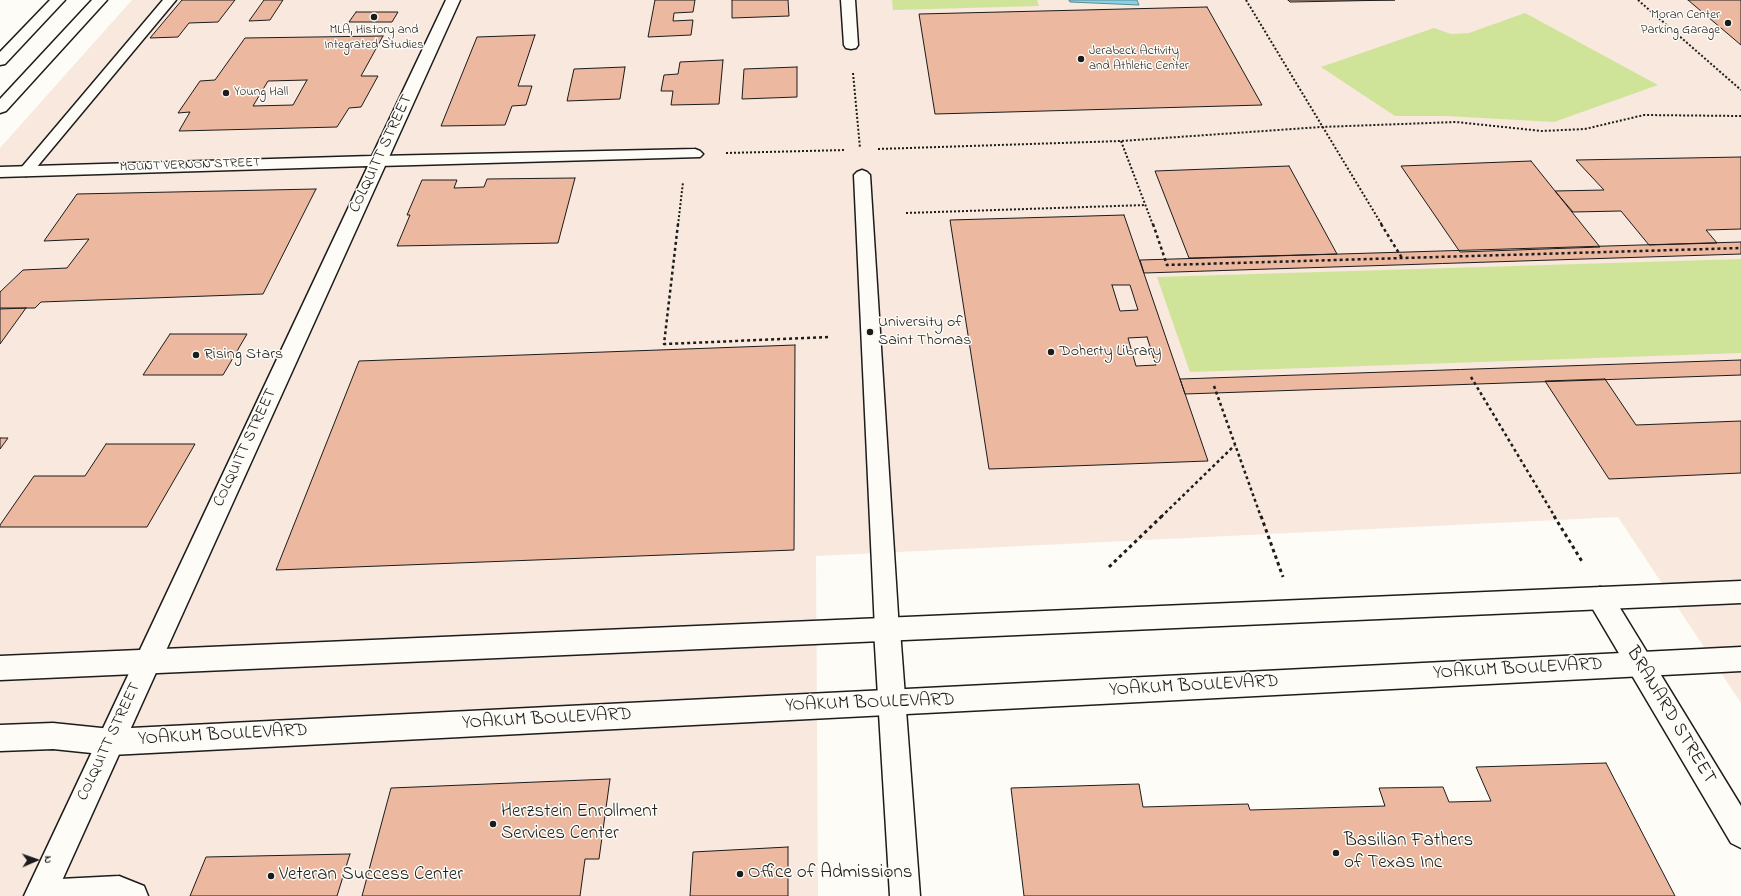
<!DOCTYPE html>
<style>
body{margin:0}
#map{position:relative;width:1741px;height:896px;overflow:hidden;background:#fdfcf7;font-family:"Indie Flower",sans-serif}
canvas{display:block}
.north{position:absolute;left:16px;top:840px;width:40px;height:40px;-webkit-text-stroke:3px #fdfcf7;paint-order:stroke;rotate:88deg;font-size:11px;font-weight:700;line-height:16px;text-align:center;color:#1c1c1c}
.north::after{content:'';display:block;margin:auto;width:14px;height:18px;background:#1c1c1c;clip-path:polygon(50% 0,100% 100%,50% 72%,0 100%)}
</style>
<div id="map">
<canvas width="1741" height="896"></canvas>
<div class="north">N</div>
</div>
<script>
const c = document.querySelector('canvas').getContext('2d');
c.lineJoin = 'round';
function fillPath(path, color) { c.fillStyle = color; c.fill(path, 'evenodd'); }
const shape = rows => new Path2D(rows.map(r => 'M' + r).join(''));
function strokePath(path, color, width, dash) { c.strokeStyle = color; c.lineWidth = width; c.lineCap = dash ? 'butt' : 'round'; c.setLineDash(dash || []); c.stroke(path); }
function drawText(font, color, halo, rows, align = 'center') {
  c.font = font + ' "Indie Flower",sans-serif'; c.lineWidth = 3; c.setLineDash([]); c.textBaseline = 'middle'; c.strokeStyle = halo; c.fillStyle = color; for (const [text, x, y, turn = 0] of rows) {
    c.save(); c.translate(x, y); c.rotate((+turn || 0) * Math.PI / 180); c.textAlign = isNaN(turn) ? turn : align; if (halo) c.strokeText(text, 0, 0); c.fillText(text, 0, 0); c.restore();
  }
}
fillPath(shape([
 [132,0,1741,0,1741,703,1618,517,816,556,818,896,0,896,0,148]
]), '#f8e8dd');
fillPath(shape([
 [892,0,1037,0,1039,6,893,10],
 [1525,13,1658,85,1554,122,1446,116,1395,116,1321,67,1434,28,1451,34,1469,33],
 [1741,259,1741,353,1190,372,1157,277]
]), '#cfe499');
const water = shape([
 [1069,0,1137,0,1139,5,1070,2,1069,0]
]);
fillPath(water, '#86d3e5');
strokePath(water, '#5c8a95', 1);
const building = shape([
 [182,0,235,0,218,22,189,23,178,37,150,38,182,0],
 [264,0,283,0,270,20,249,21,264,0],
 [655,0,695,0,693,12,674,13,673,21,693,20,691,35,648,37,655,0],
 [732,0,788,0,789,16,732,18,732,0],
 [1288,0,1395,0,1290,2,1288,0],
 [1688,0,1741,0,1741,45,1688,0],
 [1207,7,1262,105,935,114,919,14,1207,7],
 [356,12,398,12,392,22,349,22,356,12],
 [535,35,518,86,532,86,526,105,512,106,505,125,441,126,477,37,535,35],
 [383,36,361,76,378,76,361,107,349,108,337,127,179,131,190,112,178,113,200,81,215,80,245,38,383,36],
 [307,80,293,105,253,106,268,81,307,80],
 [723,60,719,104,671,105,673,91,661,91,664,75,678,74,680,62,723,60],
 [625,67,620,99,567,101,574,69,625,67],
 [797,67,797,97,742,99,744,69,797,67],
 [1741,157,1741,229,1706,230,1717,243,1649,245,1621,211,1573,212,1555,191,1604,190,1576,160,1741,157],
 [1531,161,1600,247,1460,252,1401,166,1531,161],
 [1289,166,1337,254,1189,258,1155,171,1289,166],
 [575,178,558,243,397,246,410,215,407,215,422,180,457,180,454,188,484,187,487,179,575,178],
 [316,189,263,294,41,302,35,308,0,308,0,292,23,270,67,268,89,239,44,241,77,194,316,189],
 [1124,215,1208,461,989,469,950,220,1124,215],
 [1112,285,1130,285,1138,310,1120,311,1112,285],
 [1147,337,1156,365,1136,366,1128,338,1147,337],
 [1741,242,1741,254,1144,273,1140,260,1741,242],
 [26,308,0,344,0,309,26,308],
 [170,334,247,334,223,375,143,375,170,334],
 [795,345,794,550,276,570,359,361,795,345],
 [1741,360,1741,375,1185,394,1180,379,1741,360],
 [1605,379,1636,425,1741,421,1741,473,1609,479,1545,381,1605,379],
 [0,438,8,438,0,449,0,438],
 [106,444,195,444,147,527,0,527,0,525,34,476,85,476,106,444],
 [1606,763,1675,896,1024,896,1011,788,1139,784,1143,807,1248,804,1250,810,1385,806,1379,788,1443,787,1449,802,1491,801,1476,767,1606,763],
 [610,779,599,859,585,859,580,896,362,896,391,788,610,779],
 [788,847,788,896,690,896,693,852,788,847],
 [350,854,337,896,190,896,206,857,350,854]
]);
fillPath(building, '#edb8a0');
strokePath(building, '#1c1c1c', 1);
const lane = shape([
 [163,0,176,0,31,174,26,176,21,174,18,171,21,168,163,0],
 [695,149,700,151,703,154,700,157,379,166,374,164,371,161,374,158,379,156,695,149],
 [862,170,867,172,870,175,899,630,895,637,887,640,879,637,875,630,854,175,857,172,862,170],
 [119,876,144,886,148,896,27,896,26,894,30,884,40,880,119,876]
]);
const street = shape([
 [446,0,460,0,55,896,24,896,368,166,0,177,0,167,372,156,446,0],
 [841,0,855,0,858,45,856,48,851,49,846,48,844,45,841,0],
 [1600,587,1609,590,1741,806,1741,848,1731,843,1591,606,1588,598,1591,590,1600,587],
 [887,619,896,622,900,630,920,896,890,896,874,630,878,622,887,619]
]);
const secondary = shape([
 [50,0,65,0,5,64,0,65,0,52,50,0],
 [92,0,107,0,6,111,0,113,0,99,92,0],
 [1741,581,1741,603,0,680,0,656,1741,581],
 [1741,647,1741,671,111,755,53,749,0,751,0,725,53,723,111,729,1741,647]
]);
strokePath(lane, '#1c1c1c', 3);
strokePath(street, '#1c1c1c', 3);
strokePath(secondary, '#1c1c1c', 3);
strokePath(shape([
 [1246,0,1382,225],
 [1638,0,1741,90],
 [853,73,860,148],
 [1121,141,1153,225],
 [878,149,1121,141,1321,127,1456,122,1542,131,1585,129,1644,115,1741,116],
 [726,153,845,150],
 [906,213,1146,205],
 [678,225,683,182]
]), '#1c1c1c', 2, [2, 2]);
strokePath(shape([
 [678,224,664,344,830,337],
 [1153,224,1167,265,1741,248],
 [1381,224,1402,258],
 [1471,377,1555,517],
 [1214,386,1261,517],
 [1161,517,1235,445]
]), '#1c1c1c', 2.5, [3, 3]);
strokePath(shape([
 [1261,516,1283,577],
 [1554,516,1583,563],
 [1109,567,1162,516]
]), '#1c1c1c', 3, [3.5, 3.5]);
fillPath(lane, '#fdfcf7');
fillPath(street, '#fdfcf7');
fillPath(secondary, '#fdfcf7');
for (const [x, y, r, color] of [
 [374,17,4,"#1c1c1c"],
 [1728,23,4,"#1c1c1c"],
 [1081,59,4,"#1c1c1c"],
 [226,93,4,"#1c1c1c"],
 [870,332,4,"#1c1c1c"],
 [1051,352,4,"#1c1c1c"],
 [196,355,4,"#1c1c1c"],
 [493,824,4,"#1c1c1c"],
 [1336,853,4,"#1c1c1c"],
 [740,874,4,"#1c1c1c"],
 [271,876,4,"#1c1c1c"]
]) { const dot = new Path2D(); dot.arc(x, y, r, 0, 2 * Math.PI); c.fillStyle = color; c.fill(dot); strokePath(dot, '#fdfcf7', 1.5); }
drawText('13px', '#1c1c1c', '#fdfcf7', [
 ["Moran Center",1720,16,"right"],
 ["Parking Garage",1720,31,"right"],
 ["MLA, History and",374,31,"center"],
 ["Integrated Studies",374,46,"center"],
 ["Jerabeck Activity",1089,52],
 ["and Athletic Center",1089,67],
 ["Young Hall",234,93]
], 'left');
drawText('13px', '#1c1c1c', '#fdfcf7', [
 ["MOUNT VERNON STREET",190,166,-2]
]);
drawText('16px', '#1c1c1c', '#fdfcf7', [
 ["COLQUITT STREET",382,154,-65],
 ["COLQUITT STREET",246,448,-65],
 ["COLQUITT STREET",110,742,-65]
]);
drawText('16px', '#1c1c1c', '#fdfcf7', [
 ["University of",878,323],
 ["Saint Thomas",878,341],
 ["Doherty Library",1059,352],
 ["Rising Stars",204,355]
], 'left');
drawText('19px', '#1c1c1c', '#fdfcf7', [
 ["YOAKUM BOULEVARD",1518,670,-3],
 ["YOAKUM BOULEVARD",1194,687,-3],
 ["YOAKUM BOULEVARD",870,704,-2],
 ["BRANARD STREET",1670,716,59],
 ["YOAKUM BOULEVARD",547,720,-3],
 ["YOAKUM BOULEVARD",223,736,-3]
]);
drawText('19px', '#1c1c1c', '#fdfcf7', [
 ["Herzstein Enrollment",501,813],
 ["Services Center",501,835],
 ["Basilian Fathers",1344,842],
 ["of Texas Inc",1344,864],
 ["Office of Admissions",748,874],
 ["Veteran Success Center",279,876]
], 'left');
</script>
